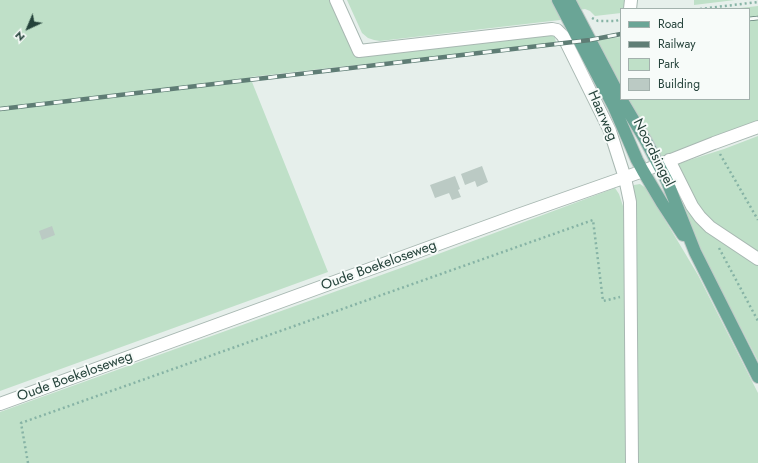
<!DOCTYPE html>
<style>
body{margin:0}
#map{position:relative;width:758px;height:463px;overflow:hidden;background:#e6efeb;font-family:Jost,sans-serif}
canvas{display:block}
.legend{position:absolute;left:620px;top:8px;width:130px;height:92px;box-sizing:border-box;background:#f7fbf9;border:1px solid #a3b1ad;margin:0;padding:5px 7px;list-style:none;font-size:12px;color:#24423a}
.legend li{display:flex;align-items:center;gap:8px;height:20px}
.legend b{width:20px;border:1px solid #a3b1ad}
.north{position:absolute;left:8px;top:8px;width:40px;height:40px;-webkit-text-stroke:3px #f7fbf9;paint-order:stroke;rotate:224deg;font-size:11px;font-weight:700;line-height:16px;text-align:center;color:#24423a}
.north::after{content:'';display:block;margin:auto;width:14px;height:18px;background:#24423a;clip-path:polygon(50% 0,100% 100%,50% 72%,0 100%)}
</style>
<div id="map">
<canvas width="758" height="463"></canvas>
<ul class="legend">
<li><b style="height:5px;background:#6aa596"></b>Road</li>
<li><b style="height:5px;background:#5f7d75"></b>Railway</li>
<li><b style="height:11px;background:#bfe0c8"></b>Park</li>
<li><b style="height:11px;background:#bbcac4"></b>Building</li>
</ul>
<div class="north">N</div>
</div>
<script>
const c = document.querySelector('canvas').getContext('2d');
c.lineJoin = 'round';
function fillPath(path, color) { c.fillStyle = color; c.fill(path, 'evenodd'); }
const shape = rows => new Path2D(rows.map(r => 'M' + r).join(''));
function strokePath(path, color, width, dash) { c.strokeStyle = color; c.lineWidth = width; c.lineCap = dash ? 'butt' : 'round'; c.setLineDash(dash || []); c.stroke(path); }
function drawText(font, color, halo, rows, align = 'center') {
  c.font = font + ' Jost,sans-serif'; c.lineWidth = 4; c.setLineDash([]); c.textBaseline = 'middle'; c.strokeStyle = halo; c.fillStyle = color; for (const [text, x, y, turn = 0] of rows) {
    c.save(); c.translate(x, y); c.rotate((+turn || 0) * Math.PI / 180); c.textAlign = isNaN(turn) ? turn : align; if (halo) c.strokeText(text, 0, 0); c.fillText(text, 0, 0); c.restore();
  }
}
fillPath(shape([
 [0,0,331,0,356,48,553,31,557,46,374,63,250,77,328,272,0,391],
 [347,0,553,0,562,18,560,20,380,41,374,40,368,38,362,33],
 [573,0,624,0,624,9,621,9,621,13,595,16,590,11,585,9,579,10],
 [694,0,735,0,694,5],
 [758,6,758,121,660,157,628,99,749,99,749,9,731,9],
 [621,37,621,87,595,40],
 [758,136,758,254,703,214,677,164,724,149],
 [664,167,690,209,758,263,758,361,710,269],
 [640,184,646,188,698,275,758,393,758,463,637,463,638,352,631,188,634,185],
 [615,188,619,194,626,215,629,463,0,463,0,412,398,269]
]), '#bfe0c8');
fillPath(shape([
 [482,166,488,182,477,187,475,181,465,185,461,174],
 [455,176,460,189,458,190,461,197,452,200,449,193,435,198,430,185],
 [52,226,55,235,42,240,39,231]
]), '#bbcac4');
const minor = shape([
 [336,0,359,51,552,29,557,30,563,36,610,131,625,178,630,202,632,463],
 [630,9,631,0],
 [669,160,692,206,700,217,710,227,758,259],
 [0,404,518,215,643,171,714,143,758,127]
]);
const major = shape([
 [558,0,614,107,637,160,643,171,662,203,683,235],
 [569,0,621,99],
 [621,99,646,141,667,181,695,252,758,377]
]);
strokePath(minor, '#a8b8b2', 14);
strokePath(major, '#c2cac8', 14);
strokePath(shape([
 [700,9,758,2],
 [592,18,598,21,616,21,621,19],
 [720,154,758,220],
 [719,248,758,321],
 [28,463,21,423,593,220,603,301,620,297]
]), '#86b3a5', 2.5, [2, 3]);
strokePath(minor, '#fff', 12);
strokePath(major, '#6aa596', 12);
const rail = shape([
 [749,19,758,18],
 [0,109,590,40,621,34]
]);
strokePath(rail, '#5f7d75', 4.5);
strokePath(rail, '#f7fbf9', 3, [9]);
drawText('14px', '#24423a', '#f7fbf9', [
 ["Haarweg",602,116,66],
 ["Noordsingel",653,153,63],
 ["Oude Boekeloseweg",379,266,-20],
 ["Oude Boekeloseweg",75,377,-20]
]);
</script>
